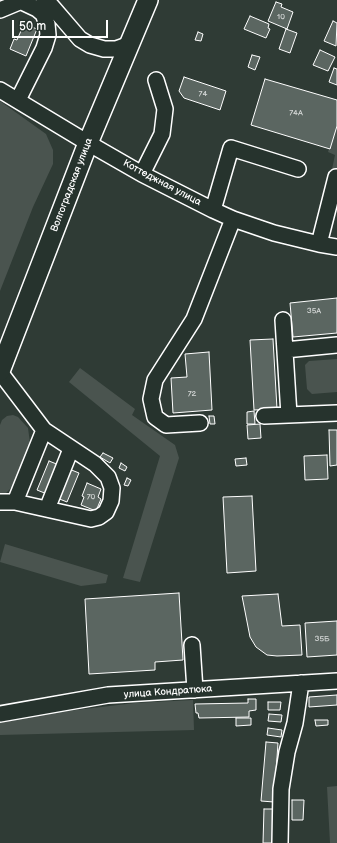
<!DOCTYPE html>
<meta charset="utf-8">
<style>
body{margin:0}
#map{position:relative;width:337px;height:843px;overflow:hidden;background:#2f3b35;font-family:"Balsamiq Sans",sans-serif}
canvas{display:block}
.scale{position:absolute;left:12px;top:20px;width:96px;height:18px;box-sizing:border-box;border:2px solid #fff;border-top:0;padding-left:5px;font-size:12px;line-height:14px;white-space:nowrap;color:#fff;-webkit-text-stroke:3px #26332d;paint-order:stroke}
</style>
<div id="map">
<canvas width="337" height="843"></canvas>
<div class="scale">50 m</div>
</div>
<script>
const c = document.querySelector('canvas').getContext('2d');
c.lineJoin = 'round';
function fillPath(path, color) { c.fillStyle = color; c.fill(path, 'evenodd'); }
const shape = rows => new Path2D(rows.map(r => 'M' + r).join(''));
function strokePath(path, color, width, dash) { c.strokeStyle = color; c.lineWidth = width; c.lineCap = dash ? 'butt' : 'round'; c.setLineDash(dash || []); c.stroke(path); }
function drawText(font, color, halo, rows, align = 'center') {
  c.font = font + ' "Balsamiq Sans",sans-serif'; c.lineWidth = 3; c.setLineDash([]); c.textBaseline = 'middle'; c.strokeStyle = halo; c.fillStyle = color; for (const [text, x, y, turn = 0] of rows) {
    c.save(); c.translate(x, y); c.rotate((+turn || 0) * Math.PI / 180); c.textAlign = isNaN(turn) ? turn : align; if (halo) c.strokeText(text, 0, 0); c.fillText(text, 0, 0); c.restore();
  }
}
fillPath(shape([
 [0,101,46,134,53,150,53,164,33,207,0,291],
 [337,121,337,190,328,188,335,155,328,152],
 [337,359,337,392,312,394,307,389,305,365,309,361],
 [80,368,135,409,132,415,175,445,179,458,140,582,123,578,160,456,69,382],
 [13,415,18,417,28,428,30,443,28,451,15,482,10,489,4,495,0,496,0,425,2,420,7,416],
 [5,544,108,575,106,583,81,586,0,562],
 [193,700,194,730,0,735,0,722,51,713,135,703],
 [337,786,337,843,330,843,327,787]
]), '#4a544f');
const building = shape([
 [276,2,282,4,281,7,293,12,287,29,268,21,276,2],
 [250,16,269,24,268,28,270,29,266,38,244,29,250,16],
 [333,21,337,23,336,46,324,41,333,21],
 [24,24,37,29,26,56,10,49,14,39,17,40,24,24],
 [286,29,297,33,290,53,279,49,286,29],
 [198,32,203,34,201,41,195,40,198,32],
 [320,50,335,57,328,71,313,65,320,50],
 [252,55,260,57,255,70,248,67,252,55],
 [334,68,337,69,337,85,329,82,334,68],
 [184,77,226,91,220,110,184,98,179,91,184,77],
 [265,79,337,100,337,126,330,149,251,125,265,79],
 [337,298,337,333,293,337,290,303,337,298],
 [273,339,277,409,254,410,250,340,273,339],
 [209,352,212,410,173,413,171,378,187,377,185,354,209,352],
 [254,411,255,424,247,424,247,412,254,411],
 [209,416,214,416,215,424,210,424,209,416],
 [260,424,261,438,248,439,247,425,260,424],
 [329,430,337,430,337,465,330,466,329,430],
 [103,453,113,458,110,463,100,457,103,453],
 [327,455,328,479,305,480,304,456,327,455],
 [246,458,247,465,236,466,235,459,246,458],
 [49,461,79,473,67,502,37,490,49,461],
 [121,463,127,467,125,471,119,468,121,463],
 [127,478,131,480,128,486,124,485,127,478],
 [87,483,101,489,98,497,101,499,96,511,81,505,84,497,82,496,87,483],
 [252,496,256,571,227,573,223,497,252,496],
 [179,593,183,660,155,662,155,670,89,674,85,599,179,593],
 [278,594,282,626,300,625,302,655,277,656,267,655,256,647,250,637,242,596,278,594],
 [337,621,337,655,307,657,305,623,337,621],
 [337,695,337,705,309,707,309,697,337,695],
 [248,699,256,699,256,710,249,711,249,717,199,718,198,713,196,713,195,704,248,703,248,699],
 [268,702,281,702,280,710,268,710,268,702],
 [269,714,282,715,281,722,268,721,269,714],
 [236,718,251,718,251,725,236,726,236,718],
 [315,720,328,720,328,725,316,726,315,720],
 [268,728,282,730,281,737,267,735,268,728],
 [266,742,278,743,274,802,261,801,266,742],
 [292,800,304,800,303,820,292,820,292,800],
 [264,809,274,809,274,843,263,843,264,809]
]);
fillPath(building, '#5b6661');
strokePath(building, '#fff', 1);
const minor = shape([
 [44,0,49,3,80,39,90,45,104,49,116,49,130,44],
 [0,10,24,0],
 [0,90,88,143,142,174,213,210,233,219,274,233,319,244,337,247],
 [18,100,44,48,48,35,47,24,43,14,37,9,20,1],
 [142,174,162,134,165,109,156,80],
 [213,210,231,148,298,169],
 [319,244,336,177],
 [283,320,289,415],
 [285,350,337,345],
 [0,372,44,430,95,464,108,477,112,488,111,501,106,512,99,517,91,519,15,502,0,502],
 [264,416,337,413],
 [200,423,166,425,155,417,151,399,155,380,194,319,233,219],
 [15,502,44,430],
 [47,509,71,449],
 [192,645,195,690],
 [0,714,108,695,337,681],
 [280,843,281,789,287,752,295,723,301,683]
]);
const major = shape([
 [0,371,88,143,148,0]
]);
strokePath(minor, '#fff', 18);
strokePath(major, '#fff', 22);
strokePath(minor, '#26332d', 15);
strokePath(major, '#26332d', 19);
drawText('8px', '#d6d9d8', null, [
 ["10",281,17],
 ["74",203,94],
 ["74А",296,113],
 ["35А",314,311],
 ["72",192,394],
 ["70",91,497],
 ["35Б",322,639]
]);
drawText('10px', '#fff', '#26332d', [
 ["Коттеджная улица",162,183,28],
 ["Волгоградская улица",72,185,-69],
 ["улица Кондратюка",168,692,-4]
]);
</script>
